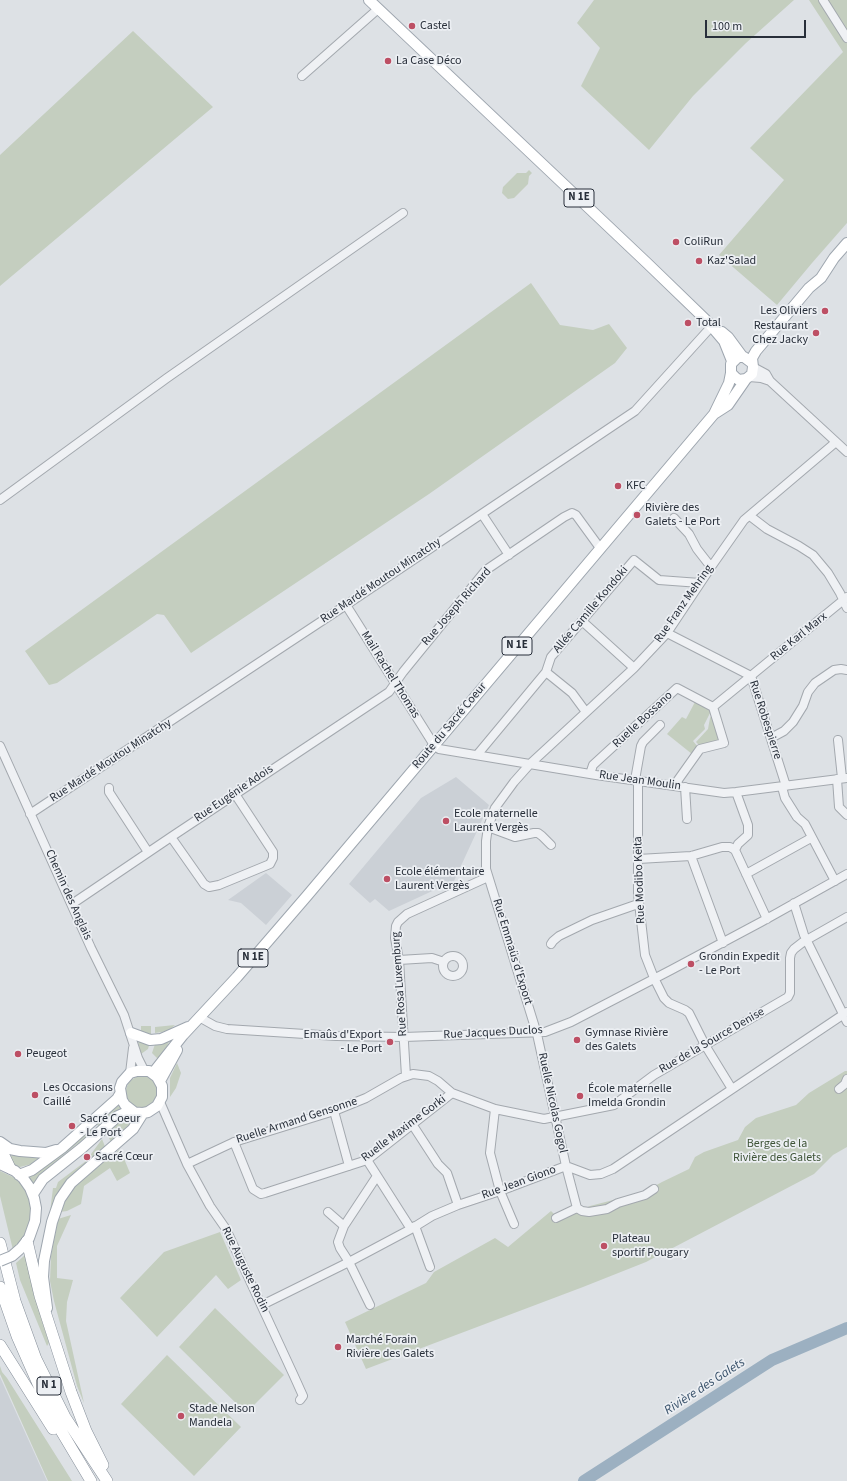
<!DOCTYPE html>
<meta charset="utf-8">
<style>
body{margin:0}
#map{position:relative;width:847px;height:1481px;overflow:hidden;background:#dde1e5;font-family:"Source Sans 3",sans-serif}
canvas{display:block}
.scale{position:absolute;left:705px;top:20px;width:101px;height:18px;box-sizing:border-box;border:2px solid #282f3a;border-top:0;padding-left:5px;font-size:12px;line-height:14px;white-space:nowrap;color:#282f3a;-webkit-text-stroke:3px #eceff3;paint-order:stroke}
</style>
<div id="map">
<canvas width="847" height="1481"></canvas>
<div class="scale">100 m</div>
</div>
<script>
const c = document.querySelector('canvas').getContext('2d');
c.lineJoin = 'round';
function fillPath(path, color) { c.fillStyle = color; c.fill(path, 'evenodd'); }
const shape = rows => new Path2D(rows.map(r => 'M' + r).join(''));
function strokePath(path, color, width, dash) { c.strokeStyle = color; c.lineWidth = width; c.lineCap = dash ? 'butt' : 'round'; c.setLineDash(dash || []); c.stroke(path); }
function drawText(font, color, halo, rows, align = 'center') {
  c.font = font + ' "Source Sans 3",sans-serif'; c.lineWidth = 3.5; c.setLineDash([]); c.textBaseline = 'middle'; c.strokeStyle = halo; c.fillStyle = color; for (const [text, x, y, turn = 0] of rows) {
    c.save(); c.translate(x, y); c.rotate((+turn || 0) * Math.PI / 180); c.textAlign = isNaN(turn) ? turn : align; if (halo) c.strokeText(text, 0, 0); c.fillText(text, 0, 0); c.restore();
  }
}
fillPath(shape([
 [456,777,489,805,454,881,389,911,375,899,370,903,349,884,421,798],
 [266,873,292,895,266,925,241,903,228,900],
 [0,1377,47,1481,0,1481]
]), '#cbd0d6');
fillPath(shape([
 [594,0,794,0,746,43,693,96,649,150,581,86,600,48,577,23],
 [809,0,847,0,847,223,812,263,777,305,719,255,784,180,750,148,843,52],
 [133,31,213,107,0,286,0,155],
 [529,170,532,173,529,176,528,184,514,198,508,199,502,193,503,187,517,173,526,173],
 [531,283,560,325,593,330,609,324,627,348,615,363,429,494,191,653,164,615,157,614,57,683,49,685,25,651],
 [695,702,711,711,704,725,705,729,693,741,698,747,692,754,667,734,682,717,686,719],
 [714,711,720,733,718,743,701,747,696,742,708,729,710,718],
 [175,1025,168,1031,155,1033,155,1027],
 [141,1026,151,1026,151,1034,145,1033,141,1031],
 [137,1037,150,1042,148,1049,141,1054],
 [170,1039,165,1051,158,1059,152,1053,156,1041],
 [177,1063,181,1073,176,1088,170,1097,170,1078],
 [845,1071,847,1071,847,1147,833,1155,814,1174,646,1262,583,1287,366,1369,345,1322,426,1283,434,1272,495,1238,508,1247,551,1211,559,1219,590,1206,644,1192,662,1182,689,1169,695,1157,704,1152,738,1140,745,1127,756,1118,796,1105,809,1093],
 '126 1092a16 16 0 1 1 32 0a16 16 0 1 1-32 0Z',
 [119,1102,123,1109,99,1127,96,1123],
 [122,1116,140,1116,112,1144,105,1130],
 [90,1129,93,1131,42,1173,33,1185,27,1177,33,1175,66,1151],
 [102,1139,106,1149,71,1178,53,1212,50,1212,53,1188,56,1188,58,1182,86,1161],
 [120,1149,130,1173,117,1181,110,1168,84,1186,81,1204,67,1211,60,1212,61,1206,74,1184,99,1166,109,1153,112,1156],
 [13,1153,41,1155,32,1164,20,1167,14,1166,8,1161],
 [0,1171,15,1178,25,1188,31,1202,31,1219,29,1229,23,1239,13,1250,0,1196],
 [71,1215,57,1246,57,1278,73,1280,67,1302,66,1321,84,1403,77,1386,54,1301,50,1281,51,1256,58,1219],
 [220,1232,241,1280,228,1289,216,1275,157,1337,120,1298,164,1252],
 [25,1255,34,1295,49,1343,47,1346,20,1280,16,1263],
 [215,1308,284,1375,246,1413,179,1347],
 [167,1355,241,1427,194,1476,121,1404],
 [0,1366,2,1372,7,1378,72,1481,48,1481,0,1374]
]), '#c4cebf');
strokePath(shape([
 [584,1481,772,1360,847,1328]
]), '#9cb0c1', 12);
const minor = shape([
 [823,0,847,38],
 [302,76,378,9],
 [753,367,766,374,770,381,847,452],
 [749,377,761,378,770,381],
 [0,500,167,378,403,213],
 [482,514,509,555],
 [750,516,767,529,799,546,813,555,828,573,840,593,847,608],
 [674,518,689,534,697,549,711,567],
 [346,605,434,745,439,749,596,775,724,793,736,792,847,778],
 [582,621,634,668],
 [667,633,751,676,786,786],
 [546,672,572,693,586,712],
 [713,707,847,597],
 [771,738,784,731,793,722,803,706,808,692,815,683,834,670,841,669,847,670],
 [838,740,842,778],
 [0,746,91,948,124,1015,138,1058,144,1070],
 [477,755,546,672,551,657,634,560,659,580,700,583],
 [590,774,593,765,677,688,713,707,724,743,700,749,678,780,677,786],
 [837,779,839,807,847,815],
 [635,780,641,746,643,742,660,725],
 [638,780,638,894,645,955,654,978,664,998,669,1003,685,1010,689,1013,705,1045,732,1089],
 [685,787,687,819],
 [782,787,785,798,797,817,805,824,835,881],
 [109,788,109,792,148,852],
 [30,814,346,605,635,411,711,327],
 [488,827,515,837,534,833,538,833,542,836,551,845],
 [171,837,204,884,209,887,219,885,270,864,273,858,273,852,235,794],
 [735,850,767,919],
 [735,850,738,844,748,835,748,825,736,792],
 [691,856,723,943],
 [638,859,691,856,722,847,730,847,735,850],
 [746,874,811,838],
 [794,903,804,935,847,1022],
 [72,904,171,837,389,692,403,672,486,570,564,517,572,513,576,515,600,548],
 [551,944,553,941,559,936,592,920,638,904],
 '443 966a10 10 0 1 1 20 0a10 10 0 1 1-20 0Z',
 [399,960,432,958,441,961,443,963],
 [199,1017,215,1026,227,1029,336,1036,404,1037,545,1032,571,1022,671,970,761,922,847,874],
 [130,1073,133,1048],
 [406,1076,399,960,395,938,396,926,398,922,407,914,488,877],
 [839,1089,845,1084,847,1079],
 [160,1102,187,1164,210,1206,226,1229,294,1376,303,1396,300,1400],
 [495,1109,490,1153,500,1191,514,1224],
 [334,1111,349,1166],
 [412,1124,438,1164,447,1173,458,1205],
 [234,1142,253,1189,261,1194,265,1193,367,1160,452,1093],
 [367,1160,411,1229],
 [187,1164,234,1142,334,1111,366,1098,401,1078,413,1074,429,1076,438,1081,452,1093,495,1109,544,1119,614,1105,654,1075,788,997,790,993,790,958,791,953,794,949,803,942,847,917],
 [654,1189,645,1195,618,1203,607,1209,589,1212,582,1211,577,1208,566,1166,537,1034,486,869,486,841,488,827,495,808,514,782,530,764,634,668,667,633,711,567,744,520,836,442],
 [328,1212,344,1226],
 [556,1218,577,1208],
 [415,1226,430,1267],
 [262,1305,349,1262,411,1229,432,1216,458,1205,500,1191,566,1166,590,1175,601,1174,613,1169,847,1012],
 [370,1305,349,1262,340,1248,338,1242,344,1226,377,1176]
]);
const major = shape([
 [369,0,648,264,707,321,724,341,732,361],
 [722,332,728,337,742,356],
 [752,363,744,357,738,357,731,364,731,373,736,378,739,380,746,379,752,374,753,367,752,358,756,351,809,288,821,278,834,258,847,243],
 [714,414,728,405,746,379],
 [131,1033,150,1040,161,1039,188,1027],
 [153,1073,183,1035,237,977,306,897,714,414,729,383,731,373],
 [160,1081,177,1050],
 [0,1142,10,1149,20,1151,46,1153,56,1150],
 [0,1164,15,1171,23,1178,30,1188,34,1198,36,1208,35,1221,29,1238,22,1247],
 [19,1175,32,1170,62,1148,117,1099,120,1094],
 [33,1194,43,1179,82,1148,118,1116,127,1112,143,1113,148,1112,157,1106,162,1097,162,1086,157,1077,149,1071,137,1071,130,1073,122,1082,120,1088,122,1100,125,1105,134,1112],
 [47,1308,43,1277,44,1261,52,1222,60,1199,71,1183,133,1129,143,1113]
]);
const highway = shape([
 [0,1147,10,1168],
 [27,1241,40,1296,71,1392,86,1431,103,1465],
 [0,1243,15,1301,36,1359,65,1417,107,1481],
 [0,1287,17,1336,43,1395,60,1429,91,1481],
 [0,1345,53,1429]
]);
strokePath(minor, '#a3a8ae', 10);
strokePath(major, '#9ea6af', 12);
strokePath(highway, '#868f9a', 12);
strokePath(minor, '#eff1f4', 8);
strokePath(major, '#fff', 10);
strokePath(highway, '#fff', 11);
const majorBridge = shape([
 [0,1261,12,1256,20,1249]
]);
strokePath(majorBridge, '#9ea6af', 12, []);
strokePath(majorBridge, '#fff', 10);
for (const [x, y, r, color] of [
 [412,26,4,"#bd4f64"],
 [388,61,4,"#bd4f64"],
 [676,242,4,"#bd4f64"],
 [699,261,4,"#bd4f64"],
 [825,311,4,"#bd4f64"],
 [688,323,4,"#bd4f64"],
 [816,333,4,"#bd4f64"],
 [618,486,4,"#bd4f64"],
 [637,515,4,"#bd4f64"],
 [446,821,4,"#bd4f64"],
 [387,879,4,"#bd4f64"],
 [691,964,4,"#bd4f64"],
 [577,1040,4,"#bd4f64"],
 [390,1042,4,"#bd4f64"],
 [18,1054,4,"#bd4f64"],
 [35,1095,4,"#bd4f64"],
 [580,1096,4,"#bd4f64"],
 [72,1126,4,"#bd4f64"],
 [87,1157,4,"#bd4f64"],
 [604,1246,4,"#bd4f64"],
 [338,1347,4,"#bd4f64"],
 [181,1416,4,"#bd4f64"]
]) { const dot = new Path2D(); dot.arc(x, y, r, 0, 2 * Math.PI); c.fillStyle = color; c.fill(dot); strokePath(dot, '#eceff3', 1.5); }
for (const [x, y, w] of [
 [579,198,30],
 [517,646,30],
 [253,958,30],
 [49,1386,24]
]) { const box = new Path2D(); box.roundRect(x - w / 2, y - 9, w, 18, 3); c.fillStyle = '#eceff3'; c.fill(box); strokePath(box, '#282f3a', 1); }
drawText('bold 11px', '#282f3a', null, [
 ["N 1E",579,198],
 ["N 1E",517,646],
 ["N 1E",253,958],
 ["N 1",49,1386]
]);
drawText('12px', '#282f3a', '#eceff3', [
 ["Castel",420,26],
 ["La Case Déco",396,61],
 ["ColiRun",684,242],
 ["Kaz'Salad",707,261],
 ["Les Oliviers",817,311,"right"],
 ["Total",696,323],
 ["Restaurant",808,326,"right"],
 ["Chez Jacky",808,340,"right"],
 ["KFC",626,486],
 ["Rivière des",645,508],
 ["Galets - Le Port",645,522],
 ["Ecole maternelle",454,814],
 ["Laurent Vergès",454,828],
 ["Ecole élémentaire",395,872],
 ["Laurent Vergès",395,886],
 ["Grondin Expedit",699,957],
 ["- Le Port",699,971],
 ["Gymnase Rivière",585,1033],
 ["des Galets",585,1047],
 ["Emaûs d'Export",382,1035,"right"],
 ["- Le Port",382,1049,"right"],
 ["Peugeot",26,1054],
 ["Les Occasions",43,1088],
 ["Caillé",43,1102],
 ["École maternelle",588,1089],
 ["Imelda Grondin",588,1103],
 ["Sacré Coeur",80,1119],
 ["- Le Port",80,1133],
 ["Sacré Cœur",95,1157],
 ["Plateau",612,1239],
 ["sportif Pougary",612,1253],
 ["Marché Forain",346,1340],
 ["Rivière des Galets",346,1354],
 ["Stade Nelson",189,1409],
 ["Mandela",189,1423]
], 'left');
drawText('12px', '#282f3a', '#eceff3', [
 ["Rue Mardé Moutou Minatchy",381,581,-34],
 ["Rue Franz Mehring",684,604,-55],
 ["Rue Joseph Richard",457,607,-49],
 ["Allée Camille Kondoki",591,610,-50],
 ["Rue Karl Marx",799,637,-39],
 ["Mail Rachel Thomas",390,675,58],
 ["Ruelle Bossano",643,720,-43],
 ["Rue Robespierre",765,720,72],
 ["Route du Sacré Coeur",450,726,-50],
 ["Rue Mardé Moutou Minatchy",111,761,-33],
 ["Rue Jean Moulin",640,781,8],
 ["Rue Eugénie Adois",234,794,-34],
 ["Rue Modibo Keita",640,880,-92],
 ["Chemin des Anglais",68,895,66],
 ["Rue Emmaüs d'Export",512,952,73],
 ["Rue Rosa Luxemburg",400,984,-94],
 ["Rue Jacques Duclos",493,1033,-3],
 ["Rue de la Source Denise",712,1041,-30],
 ["Ruelle Nicolas Gogol",552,1103,78],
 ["Ruelle Armand Gensonne",297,1121,-18],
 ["Ruelle Maxime Gorki",404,1129,-37],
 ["Rue Jean Giono",519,1183,-20],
 ["Rue Auguste Rodin",245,1270,64]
]);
drawText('12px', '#3e5437', '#eceff3', [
 ["Berges de la",777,1144],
 ["Rivière des Galets",777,1158]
]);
drawText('italic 13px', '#375069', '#eceff3', [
 ["Rivière des Galets",705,1387,-33]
]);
</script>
